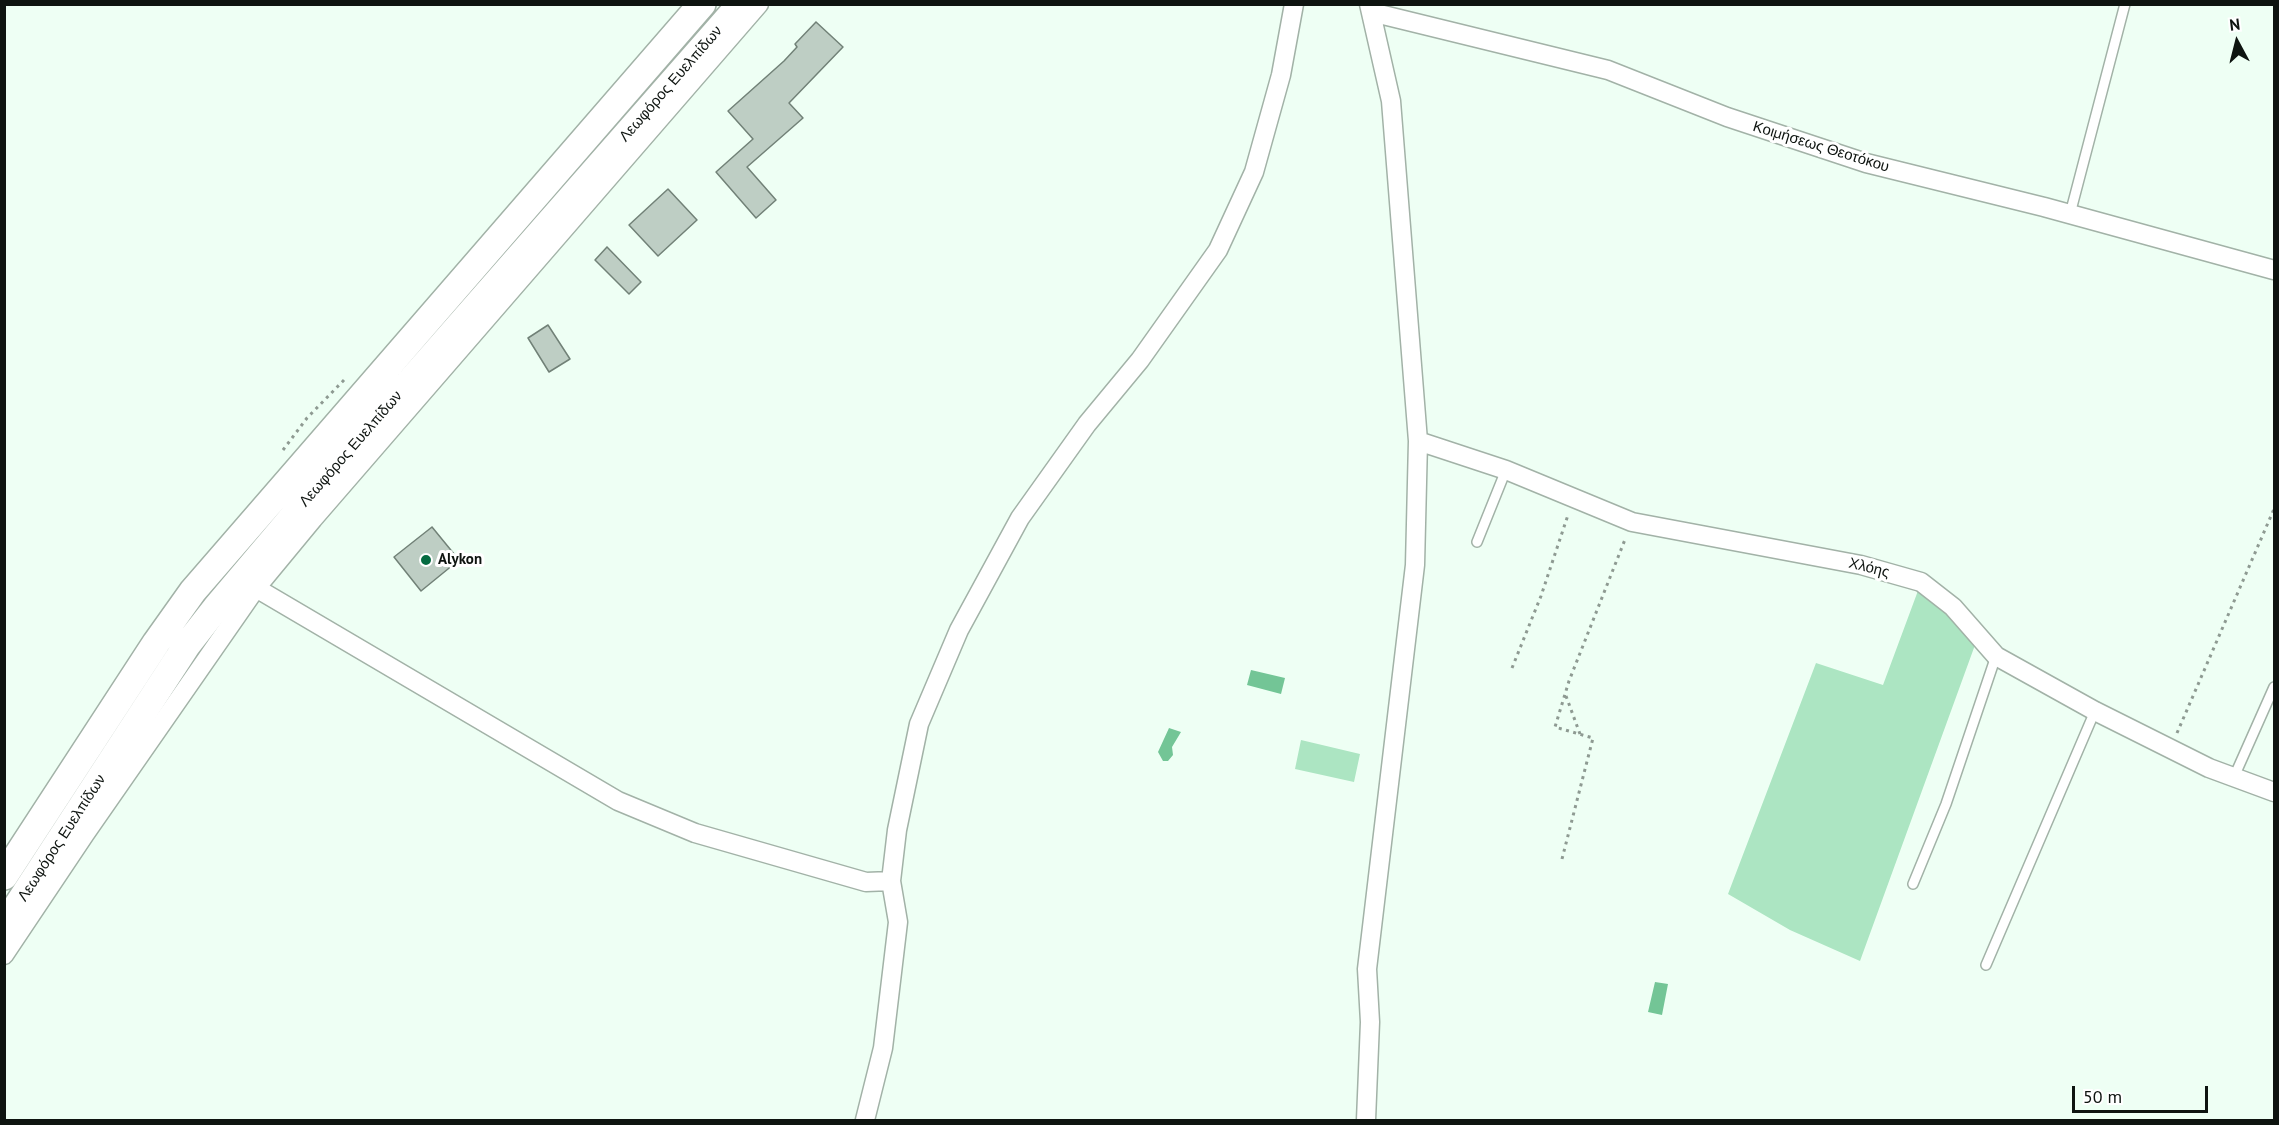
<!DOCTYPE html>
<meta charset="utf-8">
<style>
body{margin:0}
#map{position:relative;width:2279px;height:1125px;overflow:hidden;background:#eefff4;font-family:"PT Sans",sans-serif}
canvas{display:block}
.frame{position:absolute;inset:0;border:6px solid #0e1410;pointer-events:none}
.north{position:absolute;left:2207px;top:12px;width:60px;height:60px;-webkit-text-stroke:4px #fff;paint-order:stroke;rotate:353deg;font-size:16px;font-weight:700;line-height:24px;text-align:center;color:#0e1410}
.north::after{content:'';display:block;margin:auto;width:21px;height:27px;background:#0e1410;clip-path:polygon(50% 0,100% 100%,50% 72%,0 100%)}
.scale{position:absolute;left:2072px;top:1086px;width:136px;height:27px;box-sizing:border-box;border:3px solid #0e1410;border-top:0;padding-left:8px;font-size:18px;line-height:21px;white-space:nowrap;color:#0e1410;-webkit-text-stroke:4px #fff;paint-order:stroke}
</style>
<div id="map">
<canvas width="2279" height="1125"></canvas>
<div class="frame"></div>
<div class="north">N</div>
<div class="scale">50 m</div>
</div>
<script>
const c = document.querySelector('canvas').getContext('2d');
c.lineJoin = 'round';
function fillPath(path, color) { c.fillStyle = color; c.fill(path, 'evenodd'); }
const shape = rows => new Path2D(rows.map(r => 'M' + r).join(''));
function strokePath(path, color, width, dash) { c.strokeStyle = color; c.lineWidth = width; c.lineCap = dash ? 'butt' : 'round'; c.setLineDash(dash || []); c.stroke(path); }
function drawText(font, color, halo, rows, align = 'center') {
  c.font = font + ' "PT Sans",sans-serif'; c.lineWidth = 6; c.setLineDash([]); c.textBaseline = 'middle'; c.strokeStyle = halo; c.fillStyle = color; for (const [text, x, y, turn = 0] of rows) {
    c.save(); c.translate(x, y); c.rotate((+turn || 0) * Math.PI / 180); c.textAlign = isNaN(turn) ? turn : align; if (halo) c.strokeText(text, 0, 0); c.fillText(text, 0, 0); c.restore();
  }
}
fillPath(shape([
 [1919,588,1943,601,1975,645,1860,961,1790,930,1728,894,1816,663,1883,685],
 [1301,740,1360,754,1354,782,1295,769]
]), '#ace5c2');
fillPath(shape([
 [1251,670,1285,678,1281,694,1247,685],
 [1169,728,1181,732,1172,747,1173,755,1168,761,1163,761,1158,752],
 [1655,982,1668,984,1662,1015,1648,1012]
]), '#73c596');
const building = shape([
 [816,22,843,47,789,103,803,118,747,167,776,200,756,218,716,172,753,139,728,111,784,61,797,47,795,44,816,22],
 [668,189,697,220,658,256,629,225,668,189],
 [607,247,641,282,629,294,595,260,607,247],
 [548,325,570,359,549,372,528,338,548,325],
 [432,527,459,560,421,591,394,557,432,527]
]);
fillPath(building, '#becec4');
strokePath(building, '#718177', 1.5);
const service = shape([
 [2070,214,2125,4],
 [1477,542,1506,470],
 [2234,777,2274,687],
 [1913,884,1946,804,1996,656],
 [1986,965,2095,711]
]);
const minor = shape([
 [1371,12,1608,70,1727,117,1866,163,2044,207,2274,270],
 [1418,441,1506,470,1632,522,1861,565,1921,582,1953,607,1996,656,2095,711,2209,768,2274,792],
 [256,588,618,801,695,833,866,882,891,881],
 [4,955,85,834,256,588,313,519,759,4],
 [865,1120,883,1048,898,922,891,881,897,830,919,724,959,630,1020,518,1087,424,1140,360,1218,250,1254,172,1281,75,1294,4],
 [1366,1120,1370,1022,1367,969,1415,565,1418,441,1391,101,1369,4]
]);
const primary = shape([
 [4,876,156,643,193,591,702,4],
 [4,926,187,645,216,608,325,479,741,4]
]);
strokePath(service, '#a2b2a7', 12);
strokePath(minor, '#a2b2a7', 21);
strokePath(primary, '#a2b2a7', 30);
strokePath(shape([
 [283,450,307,418,346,378],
 [1512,668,1541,596,1568,515],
 [1566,696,1580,734],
 [2177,733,2274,509],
 [1562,859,1593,738,1555,727,1569,681,1626,537]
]), '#8e9a92', 3, [3, 4.5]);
strokePath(service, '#fff', 9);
strokePath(minor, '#fff', 18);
strokePath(primary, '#fff', 27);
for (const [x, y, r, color] of [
 [426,560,6,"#056b41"]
]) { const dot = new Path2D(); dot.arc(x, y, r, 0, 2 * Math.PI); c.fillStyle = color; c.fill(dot); strokePath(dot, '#fff', 2); }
drawText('15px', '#0e1410', '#fff', [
 ["Λεωφόρος Ευελπίδων",671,84,-49],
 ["Κοιμήσεως Θεοτόκου",1821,147,17],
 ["Λεωφόρος Ευελπίδων",351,449,-49],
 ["Χλόης",1869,568,14],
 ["Λεωφόρος Ευελπίδων",62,838,-57]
]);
drawText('bold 15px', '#0e1410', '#fff', [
 ["Alykon",438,560]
], 'left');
</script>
